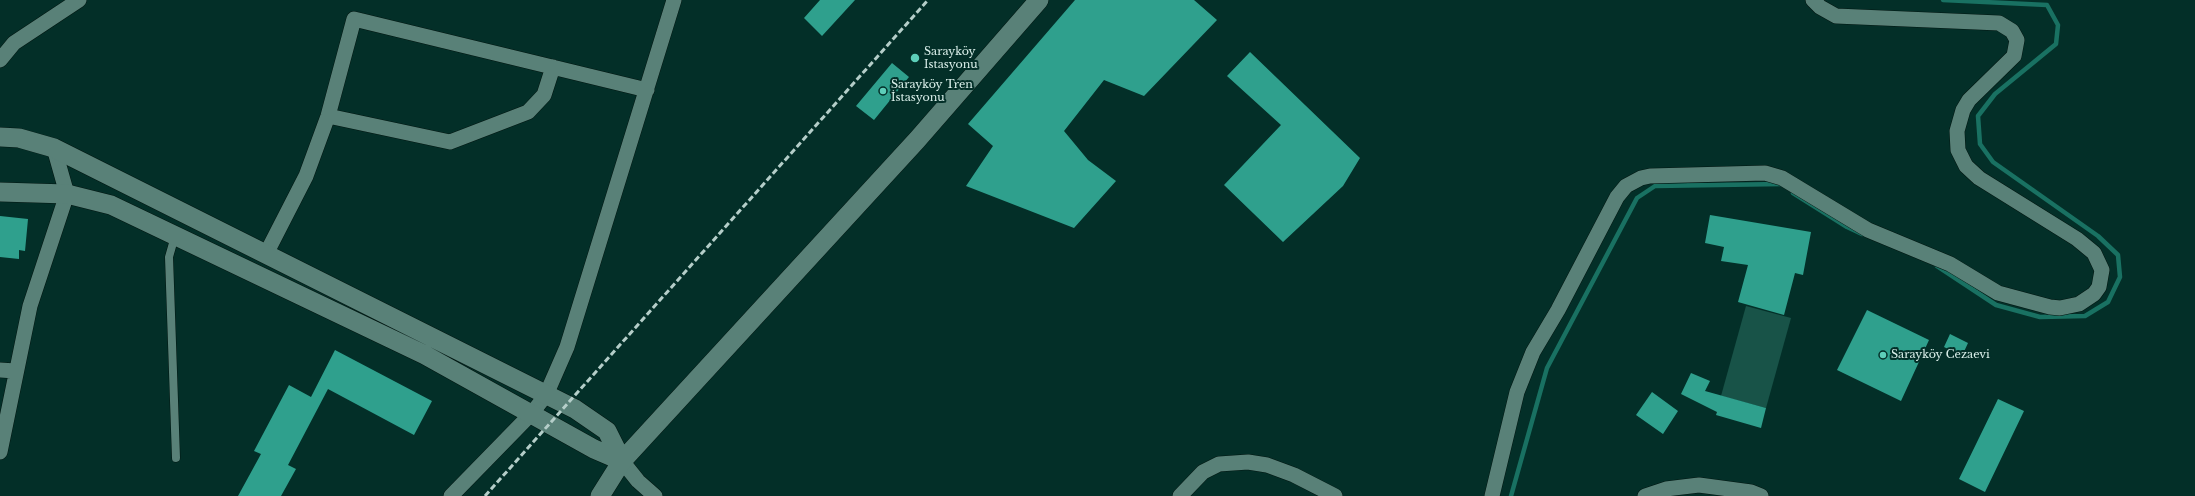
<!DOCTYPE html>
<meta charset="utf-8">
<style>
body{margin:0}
canvas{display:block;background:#032f28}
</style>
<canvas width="2195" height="496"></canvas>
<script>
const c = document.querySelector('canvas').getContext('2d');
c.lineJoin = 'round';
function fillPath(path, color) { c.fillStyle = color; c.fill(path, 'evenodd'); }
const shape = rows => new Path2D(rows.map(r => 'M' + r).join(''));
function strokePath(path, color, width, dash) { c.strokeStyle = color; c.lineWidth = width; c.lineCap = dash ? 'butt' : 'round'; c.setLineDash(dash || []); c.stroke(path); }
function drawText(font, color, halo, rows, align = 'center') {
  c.font = font + ' "Libre Baskerville",serif'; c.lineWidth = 4; c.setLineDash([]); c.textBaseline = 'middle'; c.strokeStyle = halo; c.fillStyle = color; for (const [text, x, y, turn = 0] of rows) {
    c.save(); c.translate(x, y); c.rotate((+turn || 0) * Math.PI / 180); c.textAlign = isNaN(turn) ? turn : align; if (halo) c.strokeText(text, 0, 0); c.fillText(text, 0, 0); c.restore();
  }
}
fillPath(shape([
 [1746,306,1791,318,1766,408,1721,396]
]), '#185348');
strokePath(shape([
 [1793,193,1847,227,1862,234],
 [1937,266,1996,305,2040,317,2085,316,2108,302,2120,277,2118,255,2098,236,1993,162,1980,144,1978,116,1995,94,2056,44,2058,25,2047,5,1943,0],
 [1511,496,1547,368,1637,198,1655,186,1781,184]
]), '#197162', 4.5);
fillPath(shape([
 [820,0,855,0,822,36,804,18],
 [1075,0,1194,0,1217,20,1144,96,1104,80,1064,131,1088,160,1116,181,1074,228,966,186,993,146,968,124],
 [1250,52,1360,158,1343,186,1283,242,1224,185,1281,125,1227,76],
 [892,63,909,77,874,120,856,106],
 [1710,215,1811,232,1803,275,1795,273,1784,315,1738,302,1748,265,1721,261,1724,247,1705,243],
 [0,216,28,219,25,251,19,250,19,259,0,257],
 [1867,310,1929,340,1901,401,1837,370],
 [1950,334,1968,343,1962,356,1944,347],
 [335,350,432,401,414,435,328,389,288,465,296,469,281,496,238,496,261,454,254,451,289,385,311,397],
 [1691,373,1710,381,1705,391,1766,408,1761,428,1716,415,1717,412,1681,394],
 [1652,392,1678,411,1663,434,1636,415],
 [1998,399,2024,411,1985,492,1959,479]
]), '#2fa08d');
const service = shape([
 [175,236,169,257,176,458]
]);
const minor = shape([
 [0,60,14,43,79,0],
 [328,116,450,142,528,112,544,95,553,67],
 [266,254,306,176,328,116,354,19,647,90],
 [0,370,15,371],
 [0,452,30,306,67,194,54,148],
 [622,461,638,481,655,496],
 [451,496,532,413,546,395,567,347,674,0],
 [1180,496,1203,472,1219,464,1248,462,1267,465,1294,475,1335,496],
 [1492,496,1517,392,1533,352,1558,310,1617,197,1626,186,1641,178,1650,176,1765,173,1782,178,1868,230,1950,264,1998,293,2050,307,2060,308,2079,304,2094,294,2099,287,2102,270,2094,253,2077,239,1979,178,1966,166,1958,150,1957,131,1963,110,1969,100,2014,56,2017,40,2012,31,1999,23,1836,16,1820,7,1813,0],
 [1645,496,1666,489,1699,485,1751,492,1761,496]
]);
const tertiary = shape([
 [0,137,19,138,54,148,575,409,607,431,622,461],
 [0,192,67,194,111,205,425,355,594,449,622,461],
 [600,496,622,461,917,140,1039,0]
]);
strokePath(service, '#001611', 9);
strokePath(minor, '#001611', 16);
strokePath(tertiary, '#001611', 20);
strokePath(service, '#598178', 8);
strokePath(minor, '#598178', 15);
strokePath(tertiary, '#598178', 19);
strokePath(shape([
 [485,496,928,0]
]), '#b5cec9', 3, [6, 3]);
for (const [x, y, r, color] of [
 [915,58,5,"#5dceb9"],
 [883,91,4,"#5dceb9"],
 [1883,355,4,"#5dceb9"]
]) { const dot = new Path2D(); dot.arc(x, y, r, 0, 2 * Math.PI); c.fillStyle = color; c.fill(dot); strokePath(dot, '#032f28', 1.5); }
drawText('11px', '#daefea', '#032f28', [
 ["Sarayköy",924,52],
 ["Istasyonu",924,65],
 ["Sarayköy Tren",891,85],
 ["İstasyonu",891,98],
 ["Sarayköy Cezaevi",1891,355]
], 'left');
</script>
